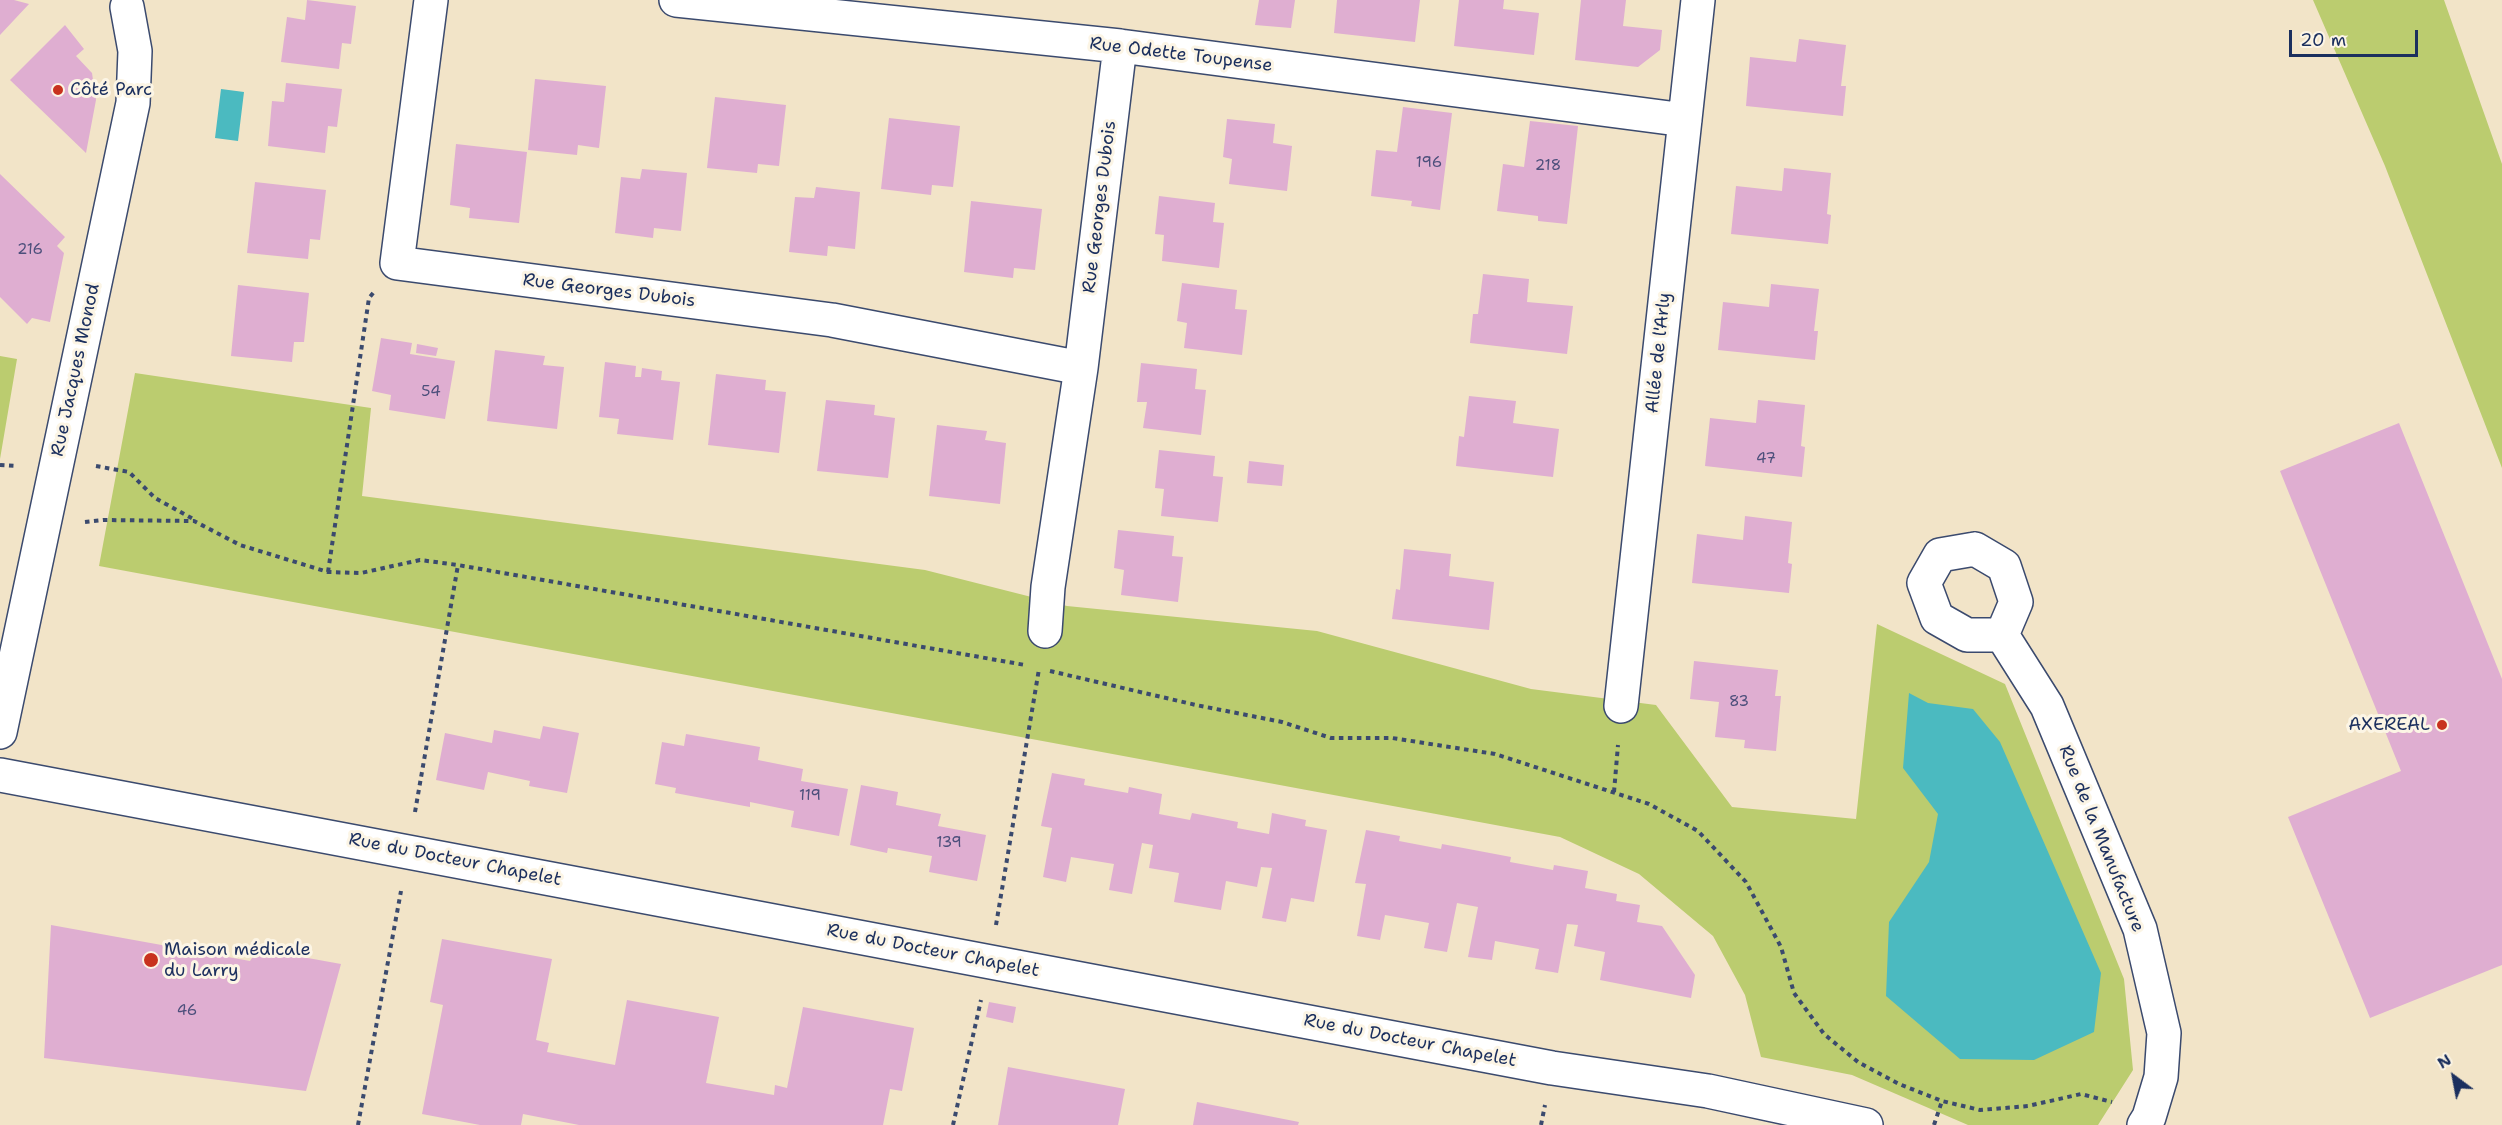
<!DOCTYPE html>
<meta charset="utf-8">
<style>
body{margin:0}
#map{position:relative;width:2502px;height:1125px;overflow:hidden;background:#f2e4c8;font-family:"Shantell Sans",sans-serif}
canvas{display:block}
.north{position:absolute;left:2424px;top:1047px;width:60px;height:60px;-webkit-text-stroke:4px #fcf5e5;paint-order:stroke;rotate:328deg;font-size:16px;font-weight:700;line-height:24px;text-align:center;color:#1b2f5e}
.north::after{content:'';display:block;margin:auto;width:21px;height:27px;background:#1b2f5e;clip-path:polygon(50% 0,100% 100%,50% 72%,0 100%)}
.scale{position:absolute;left:2289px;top:30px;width:129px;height:27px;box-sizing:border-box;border:3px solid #1b2f5e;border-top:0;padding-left:8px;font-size:18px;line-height:21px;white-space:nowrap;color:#1b2f5e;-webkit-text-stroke:4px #fcf5e5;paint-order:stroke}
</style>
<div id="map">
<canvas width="2502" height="1125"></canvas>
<div class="north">N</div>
<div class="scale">20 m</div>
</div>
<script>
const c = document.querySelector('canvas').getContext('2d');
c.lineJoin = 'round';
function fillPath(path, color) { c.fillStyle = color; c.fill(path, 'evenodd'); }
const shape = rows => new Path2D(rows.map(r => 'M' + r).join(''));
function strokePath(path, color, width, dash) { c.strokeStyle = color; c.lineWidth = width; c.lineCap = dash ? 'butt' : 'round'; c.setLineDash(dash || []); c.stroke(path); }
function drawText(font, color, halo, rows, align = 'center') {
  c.font = font + ' "Shantell Sans",sans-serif'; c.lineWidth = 6; c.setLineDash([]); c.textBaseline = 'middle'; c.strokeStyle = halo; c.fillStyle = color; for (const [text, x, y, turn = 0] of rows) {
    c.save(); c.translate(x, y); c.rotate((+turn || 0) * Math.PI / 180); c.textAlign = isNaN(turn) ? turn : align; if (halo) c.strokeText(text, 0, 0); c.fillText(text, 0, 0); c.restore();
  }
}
fillPath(shape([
 [2313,0,2444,0,2502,164,2502,468,2385,166],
 [0,356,17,359,0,459],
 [135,373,371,408,362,496,925,570,1067,606,1317,631,1531,689,1656,705,1732,807,1856,819,1877,624,2005,684,2124,979,2133,1070,2098,1125,1968,1125,1852,1075,1761,1057,1745,995,1713,936,1639,874,1560,837,99,566]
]), '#bbcc6f');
fillPath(shape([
 [221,89,244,92,238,141,215,138],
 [1909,693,1928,703,1973,709,2000,742,2101,973,2094,1032,2034,1060,1960,1059,1886,996,1889,922,1929,862,1938,814,1903,768]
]), '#4bbac0');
fillPath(shape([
 [0,0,14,0,29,4,0,35],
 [307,0,356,6,351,44,342,43,339,69,281,62,287,17,305,20],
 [1259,0,1295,0,1291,28,1255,25],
 [1337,0,1420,0,1415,42,1334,33],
 [1459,0,1504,0,1503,9,1539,13,1534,55,1454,46],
 [1581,0,1626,0,1623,26,1662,30,1660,50,1638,67,1575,60],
 [65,25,84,49,76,56,92,73,96,100,86,153,10,80],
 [1799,39,1846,45,1841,86,1846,86,1843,116,1746,106,1750,57,1796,62],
 [535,79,606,86,599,148,578,145,577,155,528,150],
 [286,83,342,89,337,127,328,126,325,153,268,146,272,101,284,102],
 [715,97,786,105,779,166,758,164,757,173,707,168],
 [1403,107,1452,113,1440,210,1411,206,1412,201,1371,196,1376,150,1397,152],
 [889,118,960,126,953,187,932,185,931,195,881,189],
 [1227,119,1275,124,1273,143,1292,146,1287,191,1229,184,1232,159,1223,157],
 [1530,121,1578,126,1567,224,1538,221,1538,216,1497,211,1503,164,1524,167],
 [456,144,527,152,519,223,469,218,470,208,450,205],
 [1784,168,1831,173,1827,214,1831,215,1828,244,1731,234,1736,186,1782,191],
 [642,169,687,173,681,231,654,228,653,238,615,233,621,177,640,179],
 [0,174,65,237,57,246,64,253,50,322,32,318,27,324,0,297],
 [255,182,326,190,320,240,310,239,308,259,247,253],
 [816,187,860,192,855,249,828,246,827,256,789,252,795,197,814,198],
 [1159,196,1215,203,1213,222,1224,223,1219,268,1162,261,1164,235,1155,234],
 [971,201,1042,209,1035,270,1014,268,1013,278,964,272],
 [1483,274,1529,279,1527,302,1573,306,1567,354,1470,343,1473,314,1478,314],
 [1182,283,1237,290,1235,309,1247,310,1242,355,1184,348,1187,323,1177,321],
 [1771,284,1819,289,1814,331,1818,331,1815,360,1718,350,1723,302,1769,307],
 [238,285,309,293,304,342,294,342,292,362,231,356],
 [381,338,412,343,410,354,455,361,445,419,389,410,391,395,372,391],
 [417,344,438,348,436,356,416,353],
 [495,350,545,356,543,365,564,367,557,429,487,421],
 [605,362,636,366,635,377,641,377,642,368,662,371,661,380,680,382,673,440,617,434,619,419,599,417],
 [1141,363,1197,369,1195,389,1206,390,1201,435,1143,428,1147,402,1137,402],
 [716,374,766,380,765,390,786,392,779,453,708,445],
 [1469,396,1516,401,1513,423,1559,429,1553,477,1456,466,1459,436,1464,437],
 [826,400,875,405,874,415,895,418,888,478,817,471],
 [1758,400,1805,405,1801,446,1805,447,1802,477,1705,466,1710,418,1756,423],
 [2399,423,2502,679,2502,965,2370,1018,2288,817,2401,771,2280,471],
 [937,425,987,431,985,440,1006,443,1000,504,929,496],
 [1159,450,1215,456,1213,476,1223,477,1218,522,1161,516,1164,489,1155,488],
 [1249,461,1284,465,1282,486,1247,483],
 [1745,516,1792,522,1788,563,1792,564,1789,593,1692,583,1697,534,1743,540],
 [1118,530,1174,536,1172,556,1183,557,1178,602,1121,595,1124,570,1114,568],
 [1404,549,1451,554,1449,576,1494,582,1489,630,1392,619,1396,589,1400,590],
 [1694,661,1778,670,1775,696,1781,696,1776,751,1744,748,1745,740,1715,737,1719,702,1690,699],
 [543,726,579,733,567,793,529,786,530,781,488,772,484,790,436,780,445,733,492,743,494,730,540,739],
 [686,734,760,747,758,760,803,769,801,781,848,789,839,836,791,827,794,811,750,802,750,807,675,793,676,788,655,784,662,742,684,746],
 [1052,773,1085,779,1084,785,1128,793,1129,787,1162,794,1159,814,1190,820,1192,813,1238,822,1237,828,1269,834,1272,813,1306,820,1305,826,1327,830,1314,902,1291,898,1286,922,1262,918,1272,868,1261,867,1257,887,1226,881,1221,910,1174,902,1179,873,1149,868,1153,845,1142,843,1132,894,1109,890,1114,864,1071,857,1066,882,1043,877,1052,828,1041,826],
 [861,785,898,792,896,805,941,814,938,826,986,835,977,881,929,872,932,856,888,848,887,853,850,845],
 [1366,830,1400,836,1399,841,1441,849,1442,844,1511,857,1510,862,1553,870,1554,865,1588,871,1585,888,1617,894,1616,901,1640,905,1637,922,1662,926,1695,975,1691,998,1600,980,1605,952,1574,946,1578,925,1567,924,1558,973,1535,969,1539,949,1495,941,1492,960,1468,957,1478,907,1457,903,1447,952,1424,948,1429,923,1385,915,1380,940,1357,936,1366,884,1355,883],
 [51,925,250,961,258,949,341,964,306,1091,44,1058],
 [442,939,552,959,536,1040,549,1043,547,1052,615,1065,627,1000,719,1017,706,1083,774,1095,775,1085,787,1088,803,1007,914,1028,902,1091,890,1089,883,1125,579,1125,523,1114,521,1125,480,1125,422,1114,443,1005,430,1002],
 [989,1002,1016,1007,1013,1023,986,1017],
 [1008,1067,1125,1089,1118,1125,998,1125],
 [1197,1102,1299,1122,1298,1125,1193,1125]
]), '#dfaed1');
const minor = shape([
 [431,0,397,263,832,320,1081,368,1120,46],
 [676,0,1120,46,1685,120],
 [1975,549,2004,566,2016,602,2002,635,1967,635,1937,618,1924,583,1940,555,1975,549],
 [1045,631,1048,587,1081,368],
 [2002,635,2047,706,2140,929,2164,1033,2161,1077,2149,1117,2144,1125],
 [1621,706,1698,0],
 [0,732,133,103,135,51,127,7],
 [0,775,1552,1068,1708,1091,1866,1125]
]);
strokePath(minor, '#3b4a6e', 36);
strokePath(shape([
 [0,465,17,466],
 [96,466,129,472,155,498,195,520],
 [85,522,103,520,194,521,240,545,328,572,361,573,420,560,458,565,1025,665],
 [328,572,369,298,374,292],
 [1050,671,1196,705,1282,722,1331,738,1392,738,1495,754,1649,804,1698,831,1746,882,1781,947,1794,993,1824,1034,1858,1062,1899,1084,1942,1101,1980,1110,2028,1106,2081,1094,2112,1102],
 [1614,792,1618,745],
 [415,812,458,565],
 [996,925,1039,669],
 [358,1125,401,891],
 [953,1125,981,1000],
 [1541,1125,1545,1105],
 [1934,1125,1942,1101]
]), '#3b4a6e', 4, [4.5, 4.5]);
strokePath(minor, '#fff', 33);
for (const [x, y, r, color] of [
 [58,90,6,"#c8321e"],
 [2442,725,6,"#c8321e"],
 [151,960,8,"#c8321e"]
]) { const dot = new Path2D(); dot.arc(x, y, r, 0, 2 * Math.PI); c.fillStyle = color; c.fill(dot); strokePath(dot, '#fcf5e5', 2); }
drawText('15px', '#4c4f7b', null, [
 ["196",1429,163],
 ["218",1548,166],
 ["216",30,250],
 ["54",431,392],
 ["47",1766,459],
 ["83",1739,702],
 ["119",810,796],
 ["139",949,843],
 ["46",187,1011]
]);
drawText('18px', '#1b2f5e', '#fcf5e5', [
 ["Rue Odette Toupense",1181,55,7],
 ["Rue Georges Dubois",1100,207,-83],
 ["Rue Georges Dubois",609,291,7],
 ["Allée de l'Arly",1659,353,-84],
 ["Rue Jacques Monod",76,370,-78],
 ["Rue de la Manufacture",2101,839,68],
 ["Rue du Docteur Chapelet",455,860,11],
 ["Rue du Docteur Chapelet",933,951,11],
 ["Rue du Docteur Chapelet",1410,1041,11]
]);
drawText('18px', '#1b2f5e', '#fcf5e5', [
 ["Côté Parc",70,90],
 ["AXEREAL",2430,725,"right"],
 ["Maison médicale",164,950],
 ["du Larry",164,971]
], 'left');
</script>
